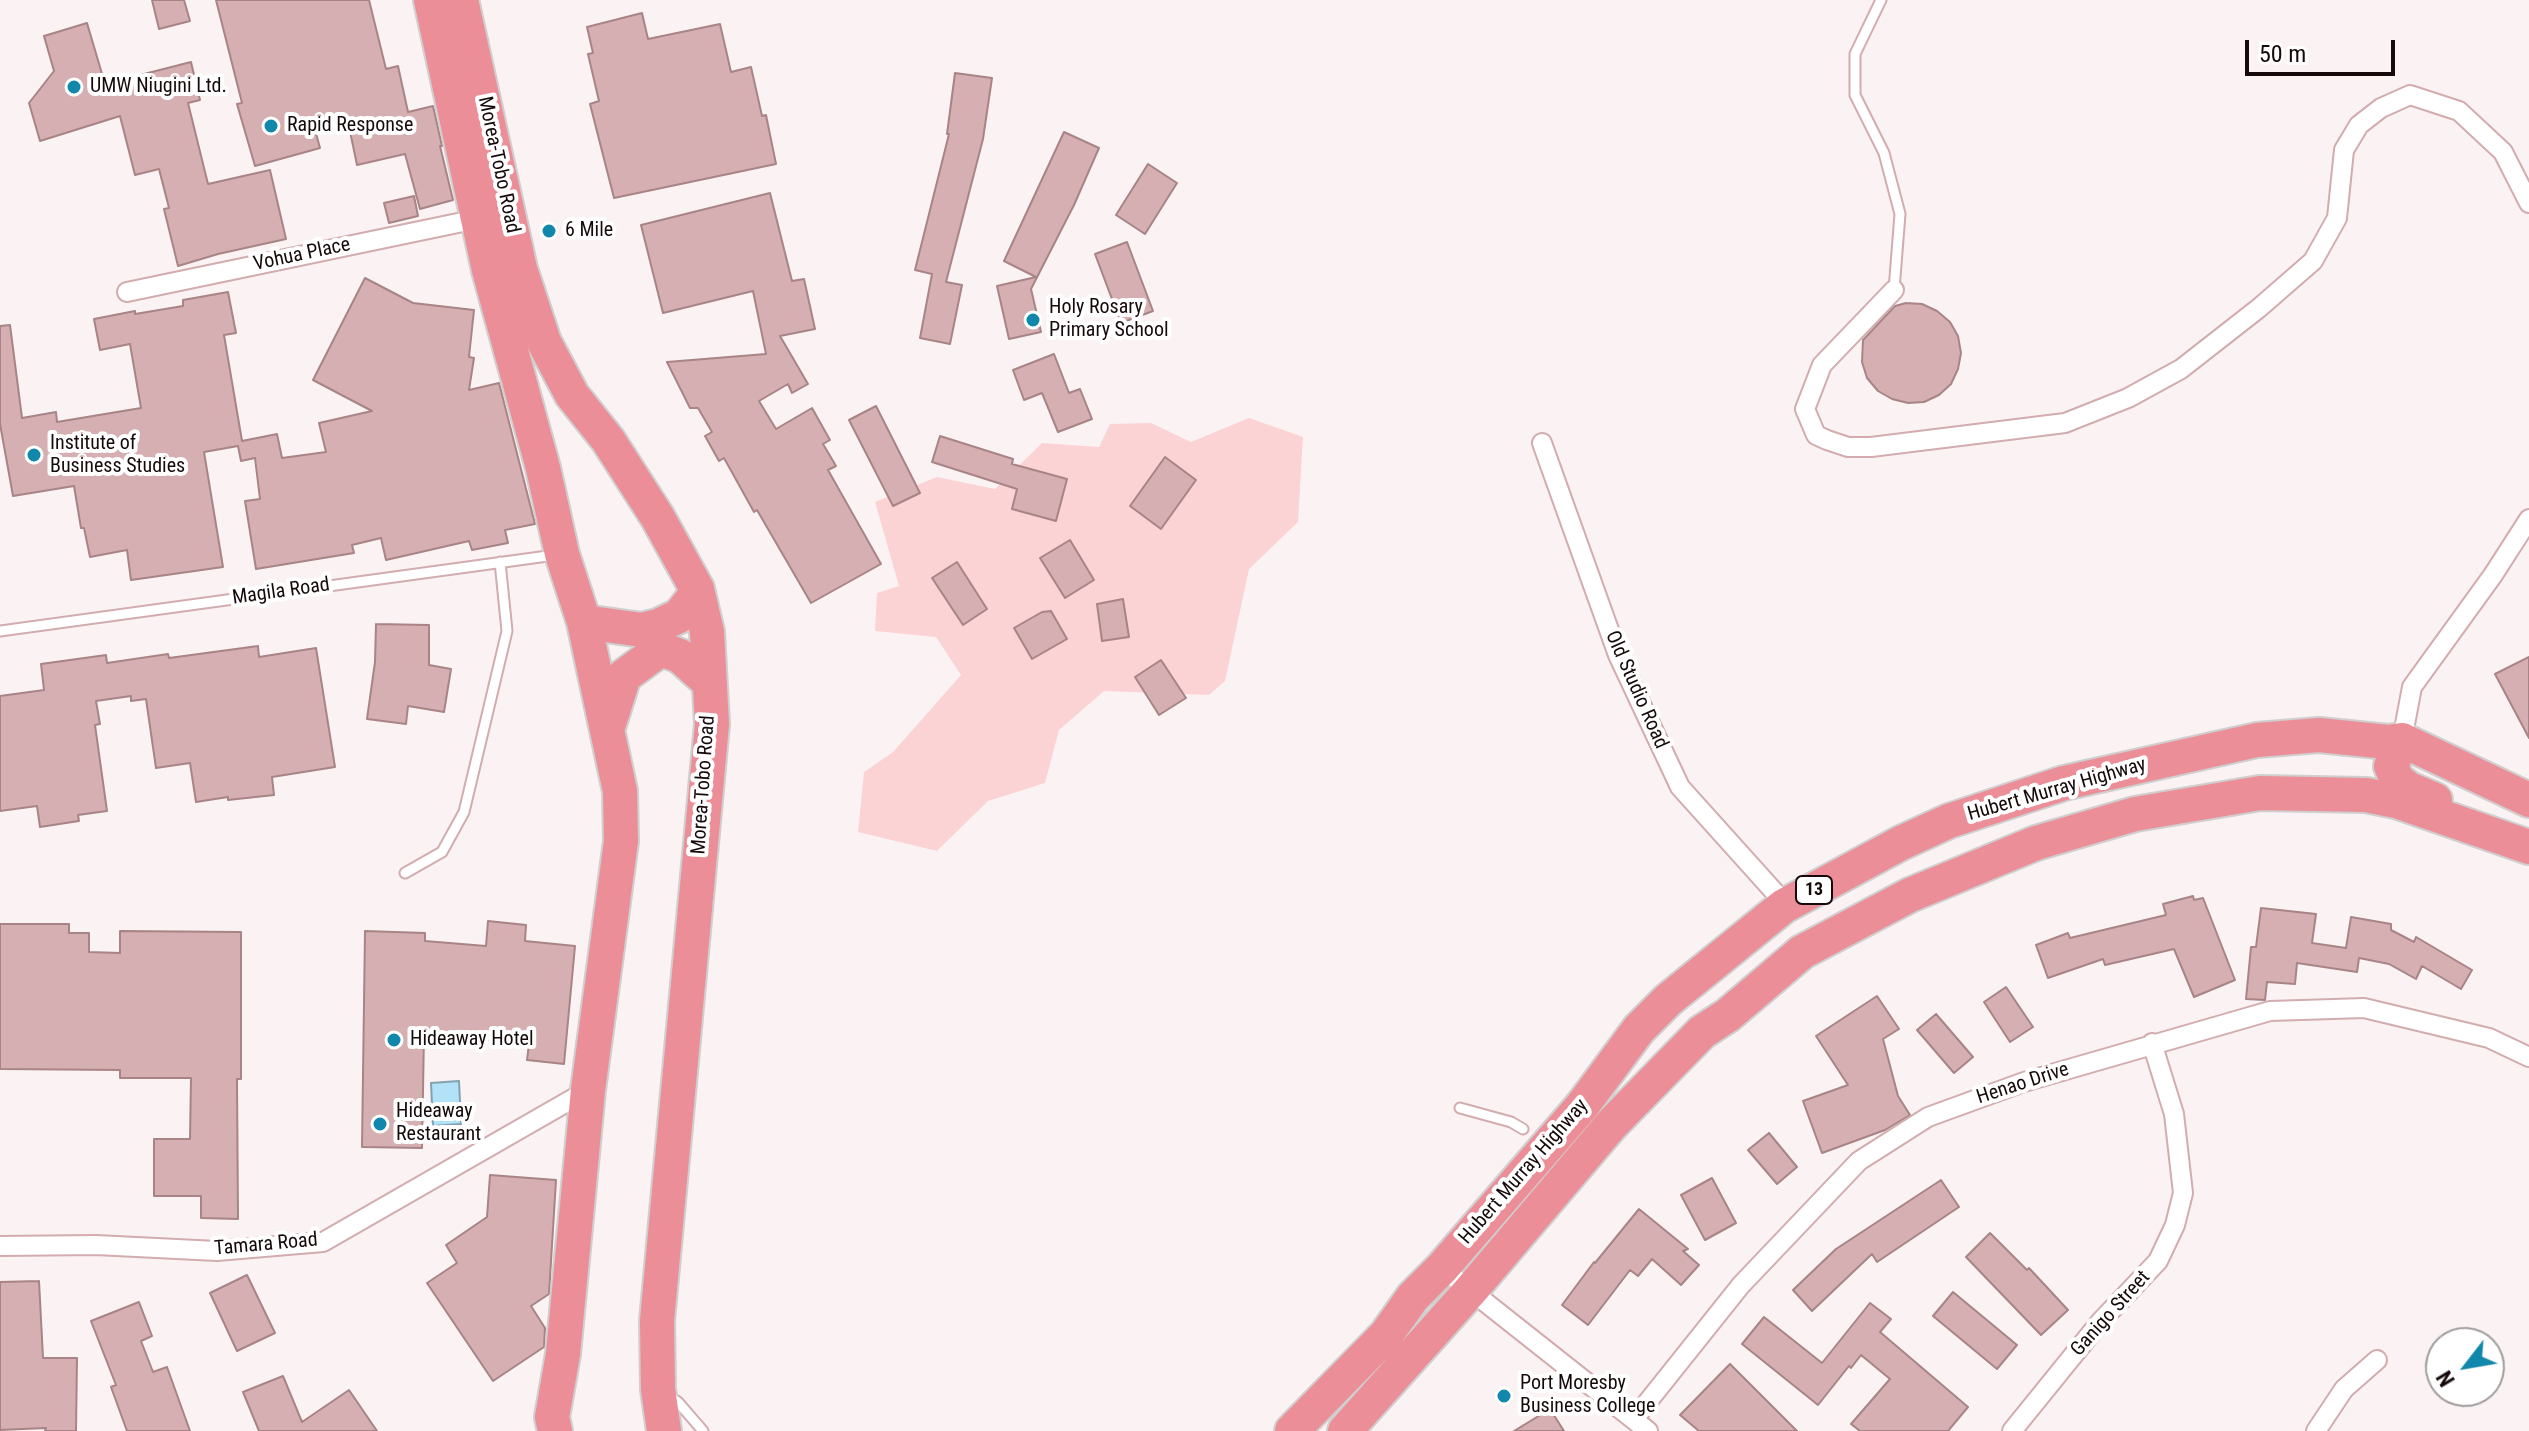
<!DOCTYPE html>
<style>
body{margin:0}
#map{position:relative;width:2529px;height:1431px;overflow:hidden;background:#fbf3f3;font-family:"Roboto Condensed",sans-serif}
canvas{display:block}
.north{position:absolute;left:2425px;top:1327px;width:80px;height:80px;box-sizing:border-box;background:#fff;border:2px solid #a19d9d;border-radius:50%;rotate:239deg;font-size:22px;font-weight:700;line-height:32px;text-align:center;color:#15090a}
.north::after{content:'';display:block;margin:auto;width:28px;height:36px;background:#1287ac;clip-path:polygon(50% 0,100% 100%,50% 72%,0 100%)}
.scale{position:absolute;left:2245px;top:40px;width:150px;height:36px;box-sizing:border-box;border:4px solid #15090a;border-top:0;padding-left:10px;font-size:24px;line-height:28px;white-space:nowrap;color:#15090a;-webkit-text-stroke:6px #fff;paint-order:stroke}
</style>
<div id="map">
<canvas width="2529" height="1431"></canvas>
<div class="north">N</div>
<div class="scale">50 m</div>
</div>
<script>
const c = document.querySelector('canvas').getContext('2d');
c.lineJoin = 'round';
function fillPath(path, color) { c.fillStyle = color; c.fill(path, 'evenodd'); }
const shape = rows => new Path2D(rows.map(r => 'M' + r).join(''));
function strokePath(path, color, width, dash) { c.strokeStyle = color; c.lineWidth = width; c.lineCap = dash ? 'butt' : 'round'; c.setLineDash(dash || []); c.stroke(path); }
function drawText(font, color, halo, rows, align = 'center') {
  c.font = font + ' "Roboto Condensed",sans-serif'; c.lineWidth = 8; c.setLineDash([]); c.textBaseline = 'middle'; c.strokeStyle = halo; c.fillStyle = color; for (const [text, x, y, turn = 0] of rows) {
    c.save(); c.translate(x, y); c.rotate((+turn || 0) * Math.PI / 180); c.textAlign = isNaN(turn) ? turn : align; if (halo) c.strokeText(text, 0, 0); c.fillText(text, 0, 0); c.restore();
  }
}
fillPath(shape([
 [1249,418,1303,437,1298,522,1249,569,1225,681,1209,695,1104,691,1059,730,1045,783,988,801,937,851,858,832,864,772,893,752,961,675,936,637,875,631,877,593,899,586,875,502,937,477,995,489,1042,443,1099,447,1110,424,1151,423,1191,442]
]), '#fbd3d5');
const water = shape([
 [459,1081,461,1124,433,1126,431,1083,459,1081]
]);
fillPath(water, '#b2e2f7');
strokePath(water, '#83a1b0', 2);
const building = shape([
 [152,0,184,0,190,21,159,29,152,0],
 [216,0,369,0,386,69,398,66,408,112,433,106,442,146,440,146,453,200,420,209,405,154,357,165,347,117,314,126,320,148,255,166,237,104,242,103,216,0],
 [642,13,648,39,720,24,731,72,751,67,762,116,766,115,776,164,614,198,590,104,599,101,588,54,593,53,587,27,642,13],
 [87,23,105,84,191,62,200,100,188,103,208,184,270,170,286,239,218,254,178,266,164,209,169,208,159,169,135,175,120,116,40,141,29,103,54,71,44,36,87,23],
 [955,73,992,78,983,139,946,282,962,285,950,344,920,338,932,274,915,270,949,134,947,134,955,73],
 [1064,132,1099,148,1074,205,1031,289,1041,332,1009,339,997,286,1036,277,1004,261,1064,132],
 [1148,164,1177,183,1145,234,1116,215,1148,164],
 [770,193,792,281,804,279,815,329,780,336,808,384,792,393,788,384,759,401,776,429,812,408,830,440,823,444,836,466,828,470,881,564,811,603,757,510,754,512,724,458,719,461,705,436,712,432,698,408,690,408,667,362,766,354,753,291,663,313,641,225,770,193],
 [414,196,418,216,389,223,384,203,414,196],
 [1127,242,1153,311,1121,323,1095,254,1127,242],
 [365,278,413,303,474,310,469,357,474,358,469,390,499,383,535,524,505,530,508,543,472,550,469,541,386,560,381,538,352,545,354,553,256,569,245,501,260,499,255,458,241,461,238,446,204,452,223,567,131,580,127,550,90,557,84,528,81,528,74,486,13,496,0,424,0,326,10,325,22,418,56,412,57,422,141,408,130,344,100,350,94,319,135,311,135,314,183,306,183,300,228,292,236,333,224,335,242,441,277,434,282,458,326,452,319,423,372,411,313,380,365,278],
 [1906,303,1922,304,1937,311,1950,322,1958,336,1961,353,1958,369,1951,384,1939,395,1924,402,1908,403,1892,399,1878,391,1867,378,1862,362,1863,340,1895,306,1906,303],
 [1054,354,1069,393,1080,389,1092,419,1058,432,1042,393,1024,400,1013,370,1054,354],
 [876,406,920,493,893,506,849,420,876,406],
 [940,436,1013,459,1012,464,1067,479,1056,521,1012,509,1017,489,932,462,940,436],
 [1165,457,1196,480,1161,529,1130,506,1165,457],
 [1070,540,1094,580,1065,598,1040,558,1070,540],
 [957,562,987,609,963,625,932,578,957,562],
 [1123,599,1129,637,1102,641,1097,604,1123,599],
 [1051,611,1067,639,1032,659,1014,628,1042,612,1051,611],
 [376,624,429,625,429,665,451,669,444,712,408,706,406,724,367,719,375,662,376,624],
 [258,646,259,657,316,648,335,767,272,777,274,795,228,800,228,797,196,802,190,763,156,768,146,699,131,701,131,696,96,701,100,724,95,725,107,811,78,815,79,821,40,827,37,806,0,811,0,696,44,690,41,664,106,655,107,663,168,654,169,658,258,646],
 [2529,657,2529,738,2495,674,2529,657],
 [1161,660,1186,698,1159,715,1135,677,1161,660],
 [2193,896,2194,900,2203,898,2235,980,2194,997,2174,949,2105,965,2103,959,2048,978,2036,945,2068,933,2070,938,2166,915,2163,904,2193,896],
 [2261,908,2316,914,2312,943,2346,948,2351,917,2391,924,2391,930,2414,942,2416,937,2472,970,2461,989,2422,966,2416,979,2389,964,2359,958,2357,972,2297,963,2295,984,2267,982,2265,1000,2246,999,2251,947,2256,947,2261,908],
 [488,921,526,925,525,941,575,946,564,1064,527,1060,529,1044,424,1034,422,1148,362,1147,365,931,425,933,425,941,486,946,488,921],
 [0,924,69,924,69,933,89,933,89,952,120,953,120,931,241,932,241,1079,237,1079,238,1219,201,1218,201,1196,154,1196,154,1139,190,1139,191,1078,120,1078,120,1070,0,1069,0,924],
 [2006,987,2033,1027,2010,1042,1984,1002,2006,987],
 [1877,996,1899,1029,1883,1039,1898,1096,1910,1115,1885,1130,1822,1153,1803,1101,1848,1085,1816,1036,1877,996],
 [1936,1014,1973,1057,1954,1073,1917,1030,1936,1014],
 [1769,1133,1797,1167,1777,1184,1748,1150,1769,1133],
 [490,1175,556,1180,549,1294,531,1306,545,1328,544,1347,493,1381,427,1283,457,1263,446,1245,487,1217,490,1175],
 [1712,1178,1736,1223,1705,1240,1681,1195,1712,1178],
 [1941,1180,1959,1207,1877,1262,1872,1254,1812,1311,1793,1290,1836,1249,1941,1180],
 [1639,1209,1688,1249,1683,1251,1699,1265,1681,1285,1652,1259,1638,1276,1630,1270,1588,1325,1562,1305,1594,1262,1595,1263,1639,1209],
 [1990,1233,2027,1270,2029,1268,2068,1310,2041,1335,1966,1257,1990,1233],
 [247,1275,275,1333,237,1351,210,1293,247,1275],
 [39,1281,43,1358,77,1358,76,1431,45,1431,46,1428,0,1430,0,1282,39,1281],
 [1953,1292,2017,1345,1997,1369,1933,1316,1953,1292],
 [139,1302,152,1336,141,1341,153,1372,167,1367,190,1431,127,1431,111,1387,116,1385,91,1321,139,1302],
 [1870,1303,1891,1319,1880,1332,1968,1407,1948,1431,1860,1431,1851,1424,1890,1379,1861,1355,1851,1368,1849,1366,1818,1405,1742,1344,1764,1317,1822,1363,1870,1303],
 [1730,1364,1797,1431,1699,1431,1680,1415,1730,1364],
 [283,1376,302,1422,349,1390,377,1431,259,1431,243,1392,283,1376],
 [1550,1409,1564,1431,1514,1431,1550,1409]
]);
fillPath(building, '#d5afb1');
strokePath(building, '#a88486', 2);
const lane = shape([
 [1881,0,1855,54,1855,95,1884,153,1900,214,1894,290],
 [0,631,555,555],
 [405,873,442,852,464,812,507,631,500,562],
 [1460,1108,1511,1122,1523,1129],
 [667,1395,678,1402,703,1431]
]);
const street = shape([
 [1894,290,1822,365,1805,409,1816,435,1827,440,1848,447,1871,447,2065,423,2128,398,2181,369,2259,308,2313,261,2337,218,2344,150,2359,125,2381,108,2410,95,2459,111,2503,152,2529,203],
 [127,292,477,219],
 [1542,443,1618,655,1680,787,1779,897,1784,906],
 [2402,740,2412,687,2493,575,2529,519],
 [0,1246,96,1245,217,1251,323,1242,588,1090],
 [1442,1268,1648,1431],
 [1634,1419,1741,1285,1859,1161,1928,1117,2024,1082,2270,1011,2364,1008,2489,1038,2529,1057],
 [2012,1431,2101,1321,2158,1261,2175,1225,2183,1193,2174,1114,2152,1043],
 [2316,1431,2344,1389,2377,1360]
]);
const highway = shape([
 [431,0,489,270,543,468,562,554,584,622,620,791,621,841,588,1090,563,1354,552,1417,555,1431],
 [461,0,520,269,544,342,572,395,608,440,658,518,697,589,707,632,712,724,657,1321,658,1389,664,1431],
 [584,622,642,630,658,626,679,616,691,601,697,589],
 [607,730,624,676,661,649,680,656,709,682],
 [2402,740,2391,766,2397,780,2409,789,2435,800],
 [1292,1431,1386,1335,1413,1297,1442,1268,1550,1143,1582,1106,1639,1029,1668,1000,1784,906,1901,843,1949,821,2064,783,2257,740,2319,735,2388,742,2402,740,2529,800],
 [1345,1431,1471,1290,1611,1125,1702,1032,1728,1015,1802,952,1910,895,2036,843,2135,814,2260,793,2366,795,2396,801,2529,847]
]);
strokePath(lane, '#d2acae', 13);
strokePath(street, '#d2acae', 22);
strokePath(highway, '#d0cece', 38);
strokePath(lane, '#fff', 9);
strokePath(street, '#fff', 18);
strokePath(highway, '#ec8e97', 34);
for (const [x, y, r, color] of [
 [74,87,8,"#1287ac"],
 [271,126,8,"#1287ac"],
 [549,231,8,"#1287ac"],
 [1033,320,8,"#1287ac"],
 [34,455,8,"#1287ac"],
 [394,1040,8,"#1287ac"],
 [380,1124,8,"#1287ac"],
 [1504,1396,8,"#1287ac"]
]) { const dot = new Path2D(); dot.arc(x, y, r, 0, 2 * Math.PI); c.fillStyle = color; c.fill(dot); strokePath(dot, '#fff', 3); }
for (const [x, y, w] of [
 [1814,890,36]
]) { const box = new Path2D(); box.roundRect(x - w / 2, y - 14, w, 28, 6); c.fillStyle = '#fff'; c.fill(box); strokePath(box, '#15090a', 2); }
drawText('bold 18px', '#15090a', null, [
 ["13",1814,890]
]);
drawText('20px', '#15090a', '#fff', [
 ["UMW Niugini Ltd.",90,87],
 ["Rapid Response",287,126],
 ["6 Mile",565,231],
 ["Holy Rosary",1049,308],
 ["Primary School",1049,331],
 ["Institute of",50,444],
 ["Business Studies",50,467],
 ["Hideaway Hotel",410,1040],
 ["Hideaway",396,1112],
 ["Restaurant",396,1135],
 ["Port Moresby",1520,1384],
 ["Business College",1520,1407]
], 'left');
drawText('20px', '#15090a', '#fff', [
 ["Morea-Tobo Road",498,165,78],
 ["Vohua Place",302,255,-12],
 ["Magila Road",281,592,-8],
 ["Old Studio Road",1636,690,66],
 ["Morea-Tobo Road",704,785,-86],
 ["Hubert Murray Highway",2057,790,-16],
 ["Henao Drive",2023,1084,-18],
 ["Hubert Murray Highway",1524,1172,-49],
 ["Tamara Road",266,1245,-5],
 ["Ganigo Street",2111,1314,-48]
]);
</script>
